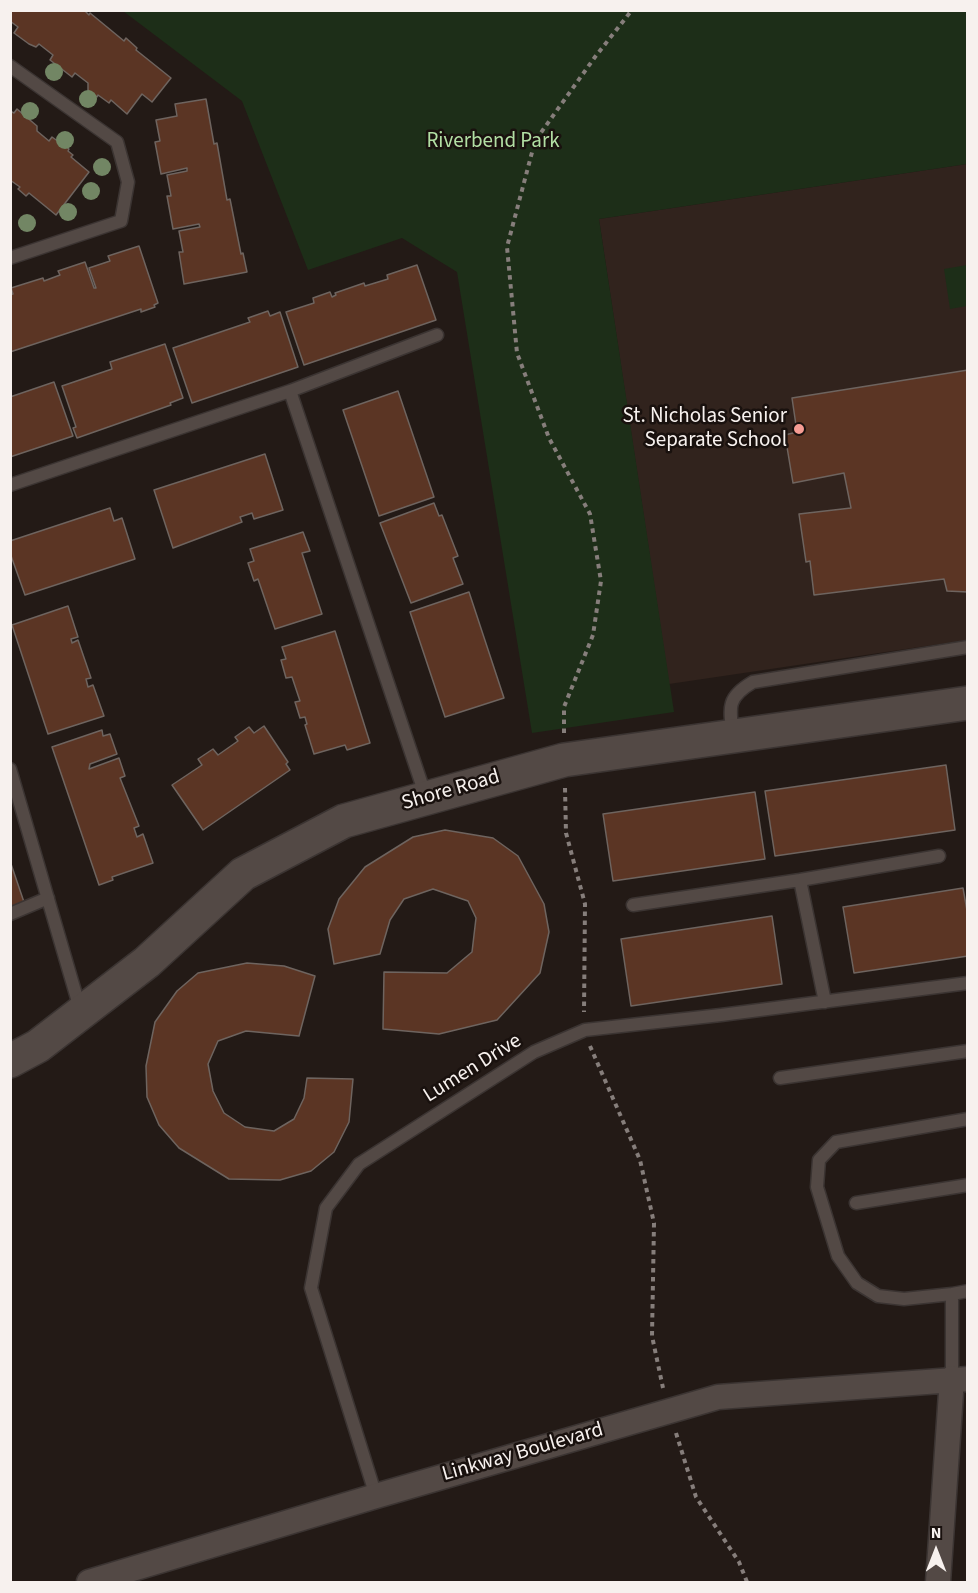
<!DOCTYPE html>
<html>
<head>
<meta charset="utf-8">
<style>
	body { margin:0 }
	#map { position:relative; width:978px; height:1593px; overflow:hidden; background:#231a16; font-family:"Source Sans 3",sans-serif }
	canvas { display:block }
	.frame { position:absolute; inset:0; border:12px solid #f7f1ee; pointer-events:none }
	.north { position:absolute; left:906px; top:1521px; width:60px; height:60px; -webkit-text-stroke:4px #19110e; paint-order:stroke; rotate:0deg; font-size:16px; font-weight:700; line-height:24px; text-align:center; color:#f7f1ee }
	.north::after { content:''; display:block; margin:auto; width:21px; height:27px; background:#f7f1ee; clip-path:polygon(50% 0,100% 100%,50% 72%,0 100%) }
</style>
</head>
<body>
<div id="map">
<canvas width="978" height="1593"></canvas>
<div class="frame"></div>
<div class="north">N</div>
</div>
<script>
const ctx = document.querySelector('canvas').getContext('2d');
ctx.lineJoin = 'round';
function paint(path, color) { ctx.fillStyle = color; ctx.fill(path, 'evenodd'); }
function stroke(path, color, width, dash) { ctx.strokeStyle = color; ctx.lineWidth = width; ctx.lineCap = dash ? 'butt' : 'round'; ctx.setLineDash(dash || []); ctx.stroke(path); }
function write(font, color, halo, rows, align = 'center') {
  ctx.font = font + ' "Source Sans 3",sans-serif'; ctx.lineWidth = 5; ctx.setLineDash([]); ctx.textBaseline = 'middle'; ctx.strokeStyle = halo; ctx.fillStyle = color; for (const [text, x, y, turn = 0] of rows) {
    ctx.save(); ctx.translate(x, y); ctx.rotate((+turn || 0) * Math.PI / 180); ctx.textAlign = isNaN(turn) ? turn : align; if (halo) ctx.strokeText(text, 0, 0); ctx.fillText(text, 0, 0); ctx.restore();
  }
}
paint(new Path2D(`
	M967 164V640L669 684 599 219Z`), '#31231d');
paint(new Path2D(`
	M123 11H967V164L599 219 674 712 532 733 457 272 402 238 308 270 242 101Z
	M967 265V306L950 309 944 269Z`), '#1d2e18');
const building = new Path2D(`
	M10 10H84L89 15 90 13 124 41 126 38 137 48 136 50 171 78 152 102 142 94 127 114 111 100 109 103 98 95 97 97 88 90V83L75 73 72 77 50 60 53 55 39 44 36 47 29 44 14 33 18 27 10 21Z
	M206 99 214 144 217 143 227 200 230 199 241 254 243 253 247 272 184 284 179 252H183L179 231 200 227 199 224 173 229 167 196H171L167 175 187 171V168L161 174 155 142 160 141 156 120 177 116 175 104Z
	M17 109 37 126V131L49 141 52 137 69 149 68 151 73 155 71 157 89 172 56 215 29 193 26 196 18 189 20 187 10 180V111L14 113Z
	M139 246 158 303 154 305 155 307 141 312V309L10 352V295L13 294 11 288 43 278 44 281 60 275 58 271 85 262 94 288H96L89 268 110 261 108 256Z
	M417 265 436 320 304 365 286 312 314 303 313 298 330 292 332 297 336 295 335 293 364 283 365 286 388 279 387 275Z
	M268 311 270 316 280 312 298 367 192 403 173 348 250 322 248 318Z
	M165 344 183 398 170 403 171 405 77 438 73 428 76 427 62 386 112 369 110 362Z
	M968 370V592L947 591 944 579 814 595 810 561 806 562 799 514 851 508 844 473 793 483 785 435 797 432 792 398Z
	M54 382 73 436 10 457V397Z
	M398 391 434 497 379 516 343 410Z
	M265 454 283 510 254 519 252 513 240 517 242 522 173 548 154 490Z
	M434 503 439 516 442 515 458 556 453 558 463 584 411 603 380 523Z
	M110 508 114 521 122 518 135 559 25 595 10 553V541Z
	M303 532 310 551 302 553 322 614 275 629 258 579 254 581 248 563 254 561 250 549Z
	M469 592 504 698 445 717 410 612Z
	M68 606 78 637 71 639 72 643 78 640 91 678 86 679 88 687 93 685 104 716 48 734 12 625Z
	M335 631 370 743 347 750 345 745 314 754 305 725 307 724 305 717 300 718 295 702 300 701 292 677 286 678 281 660 286 659 282 647Z
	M264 726 288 762 286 764 290 770 203 830 172 785 202 765 198 759 213 749 218 755 238 741 235 737 249 727 254 733Z
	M102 730 103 736 110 734 117 754 90 764 89 769 119 758 125 776 120 778 139 826 134 828 137 837 143 834 153 863 112 877 113 880 99 885 52 747Z
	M946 765 955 830 775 856 765 791Z
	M755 792 765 859 613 881 603 814Z
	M445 830 493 838 518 856 544 904 549 932 540 973 497 1020 439 1034 383 1029 384 972 447 973 472 952 476 918 468 901 433 889 404 899 390 920 380 954 334 964 328 929 339 899 365 867 413 837Z
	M10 861 25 905 10 910Z
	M963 888 968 916V956L854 973 843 907Z
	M772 916 782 984 631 1006 621 939Z
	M247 963 284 966 315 976 299 1036 246 1031 218 1041 208 1064 213 1091 224 1113 245 1127 274 1131 294 1119 304 1098 307 1078 353 1079 349 1122 334 1152 311 1171 280 1180 229 1179 179 1148 159 1125 147 1097 146 1066 155 1022 177 991 198 973Z`);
paint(building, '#5b3524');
stroke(building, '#6e645f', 1.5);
const lane = new Path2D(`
	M10 66 117 142 128 182 121 221 10 258
	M290 391 426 797
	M10 485 290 391 437 335
	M733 735C729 707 727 697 753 682L968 647
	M10 769 81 1012
	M800 880 939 856
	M633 905 800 880 825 1002
	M10 914 48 898
	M780 1078 968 1051
	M968 1119 836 1142 819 1160 817 1187 838 1256 857 1283 878 1296 904 1299 952 1294 968 1291
	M856 1203 968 1185
	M952 1378V1294
	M376 1496 311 1288 326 1208 359 1164 534 1052 585 1030 721 1015 968 983`);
const street = new Path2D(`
	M89 1582 376 1496 718 1397 968 1379
	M938 1582 952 1378`);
const secondary = new Path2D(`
	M10 1061 38 1046 147 962 243 874 344 821 564 760 968 703`);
stroke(lane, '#3b3432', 15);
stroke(street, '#3b3432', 27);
stroke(secondary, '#3b3432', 36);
stroke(new Path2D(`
	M564 733V707L593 635 601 581 590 514 549 438 517 353 507 247 535 141 595 57 632 10
	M565 788 566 833 585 904 584 1012
	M590 1046 640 1160 654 1223 652 1336 663 1388
	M676 1433 696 1497 739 1562 747 1582`), '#867e7b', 4, [4.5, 4.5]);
stroke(lane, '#534945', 12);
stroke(street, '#534945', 24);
stroke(secondary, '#534945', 33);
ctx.fillStyle = '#728664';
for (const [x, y] of [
	[54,72],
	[88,99],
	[30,111],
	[65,140],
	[102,167],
	[91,191],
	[68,212],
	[27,223]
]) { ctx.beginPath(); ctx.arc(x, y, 9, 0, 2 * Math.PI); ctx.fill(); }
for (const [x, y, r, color] of [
	[799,429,6,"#f59c93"]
]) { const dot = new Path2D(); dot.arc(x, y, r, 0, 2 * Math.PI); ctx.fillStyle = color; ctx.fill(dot); stroke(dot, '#19110e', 2); }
write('21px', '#b2dfa4', '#19110e', [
	["Riverbend Park",493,142]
]);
write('21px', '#f7f1ee', '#19110e', [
	["St. Nicholas Senior",787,417],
	["Separate School",787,441]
], 'right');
write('21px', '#f7f1ee', '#19110e', [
	["Shore Road",451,791,-16],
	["Lumen Drive",473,1069,-32],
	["Linkway Boulevard",523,1453,-16]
]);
</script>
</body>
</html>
